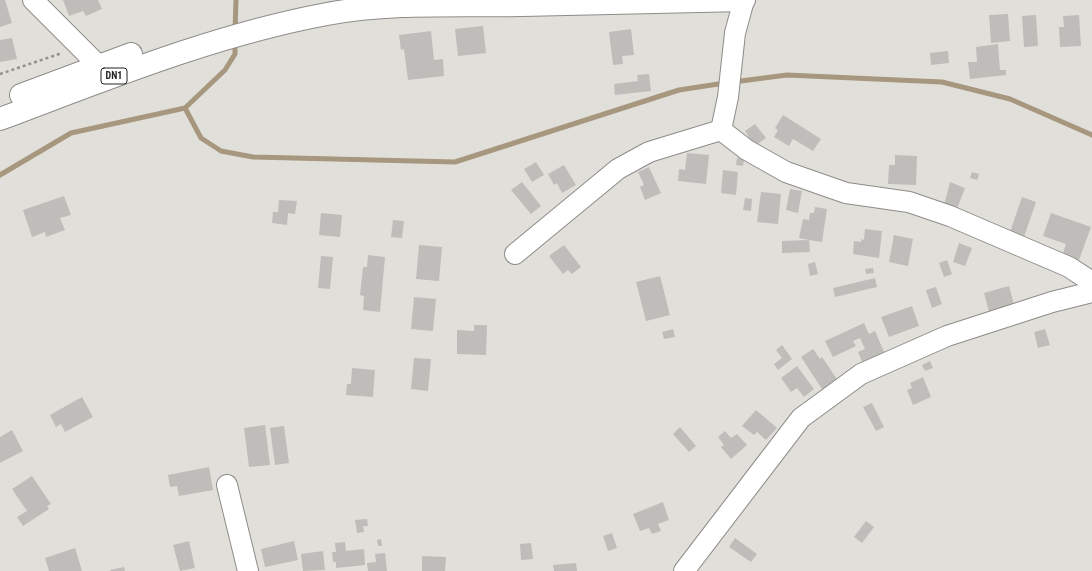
<!DOCTYPE html>
<html>
<head>
<meta charset="utf-8">
<style>
	body { margin:0 }
	canvas { display:block; background:#e1dfda }
</style>
</head>
<body>
<canvas width="1092" height="571"></canvas>
<script>
const ctx = document.querySelector('canvas').getContext('2d');
ctx.lineJoin = 'round';
function stroke(path, color, width, dash) { ctx.strokeStyle = color; ctx.lineWidth = width; ctx.lineCap = dash ? 'butt' : 'round'; ctx.setLineDash(dash || []); ctx.stroke(path); }
function paint(path, color) { ctx.fillStyle = color; ctx.fill(path, 'evenodd'); }
function write(font, color, halo, rows, align = 'center') {
  ctx.font = font + ' "Roboto Condensed",sans-serif'; ctx.lineWidth = 3; ctx.setLineDash([]); ctx.textBaseline = 'middle'; ctx.strokeStyle = halo; ctx.fillStyle = color; for (const [text, x, y, turn = 0] of rows) {
    ctx.save(); ctx.translate(x, y); ctx.rotate((+turn || 0) * Math.PI / 180); ctx.textAlign = isNaN(turn) ? turn : align; if (halo) ctx.strokeText(text, 0, 0); ctx.fillText(text, 0, 0); ctx.restore();
  }
}
stroke(new Path2D(`
	M235 31 236 0
	M733 82 787 75 942 82 1010 99 1092 135
	M185 108 201 138 221 151 253 157 455 162 679 90 725 83
	M0 175 71 133 185 108 225 70 235 54V41`), '#a7977e', 5);
paint(new Path2D(`
	M0 0H5L12 23 0 27Z
	M63 0H98L102 9 86 16 83 11 69 16Z
	M1008 14 1010 41 991 43 989 15Z
	M1036 15 1038 46 1024 47 1022 16Z
	M1079 15 1081 46 1060 47 1059 27H1064L1063 16Z
	M483 26 486 53 458 56 455 29Z
	M631 29 634 55 622 56 623 64 613 65 609 32Z
	M431 31 434 60 443 59 444 76 408 80 404 49 401 50 399 35Z
	M12 38 17 59 0 62V40Z
	M998 44 1000 70H1006V75L970 79 968 62H977L976 47Z
	M948 51 949 63 931 65 930 53Z
	M649 74 651 91 615 95 614 84 638 81 637 75Z
	M783 115 821 139 813 151 793 139 789 146 774 137 778 130 775 128Z
	M755 124 766 138 755 146 745 131Z
	M687 153 709 155 706 184 678 181 679 169 685 170Z
	M895 155 917 156 916 185 888 184 889 165H895Z
	M737 158 744 159 743 166 736 165Z
	M536 162 544 175 532 182 524 169Z
	M564 165 576 185 562 193 557 183 554 185 548 174Z
	M649 167 661 193 645 200 640 187 644 185 638 172Z
	M723 170 738 172 736 195 721 193Z
	M972 172 979 174 977 180 970 178Z
	M522 182 541 206 531 214 511 190Z
	M950 182 965 188 957 209 944 205Z
	M790 189 802 191 798 213 786 210Z
	M761 192 781 194 778 224 757 222Z
	M64 196 71 215 60 218 65 230 46 237 45 232 32 237 23 210Z
	M1022 197 1036 202 1024 237 1010 232Z
	M745 198 752 199 751 211 743 210Z
	M279 200 297 201 295 214 288 213 287 225 272 223 273 212H278Z
	M815 207 827 209 822 242 809 240 810 252 782 253V241L809 240 799 238 803 219 809 220 810 213H814Z
	M321 213 342 215 340 237 319 235Z
	M1051 213 1091 227 1079 260 1063 253 1066 244 1043 236Z
	M393 220 404 221 402 238 391 237Z
	M865 229 882 231 879 258 853 254 854 241 861 242V239L864 240Z
	M894 235 913 239 908 266 889 262Z
	M959 243 972 248 965 266 953 262Z
	M419 245 442 247 439 281 416 279Z
	M564 245 581 267 572 274 568 270 563 274 549 256Z
	M368 255 385 257 380 312 363 310 364 296 360 295 363 267H367Z
	M321 256 333 257 330 289 318 288Z
	M947 260 952 274 944 277 939 263Z
	M815 262 818 274 810 276 808 264Z
	M873 268 874 273 866 274 865 269Z
	M660 276 670 315 646 321 636 282Z
	M875 278 877 287 835 297 833 288Z
	M1009 286 1014 305 989 312 984 293Z
	M936 287 942 304 932 308 926 290Z
	M414 297 436 299 433 331 411 329Z
	M912 306 919 326 889 337 881 317Z
	M864 323 869 334 875 331 885 354 863 364 858 352 865 349 860 338 853 341 856 346 833 357 825 341Z
	M474 325H487L486 355 457 354V330L474 331Z
	M673 329 675 337 664 339 662 332Z
	M1045 329 1050 345 1038 348 1034 332Z
	M782 345 792 359 778 370 774 364 782 358 776 350Z
	M813 349 820 359 822 357 839 382 824 392 801 357Z
	M414 358 431 359 428 391 411 389Z
	M930 361 933 368 925 371 922 365Z
	M797 366 814 389 804 397 797 388 791 392 781 378Z
	M352 368 375 370 373 397 346 395 347 384H351Z
	M923 377 931 397 913 405 907 390 912 388 910 383Z
	M82 397 93 417 65 432 61 424 56 427 50 415Z
	M872 403 884 427 876 431 863 407Z
	M756 410 777 428 766 440 757 432 754 435 742 426Z
	M265 425 270 465 249 467 244 428Z
	M284 426 289 463 275 465 270 428Z
	M680 427 696 446 689 452 673 434Z
	M12 430 23 451 0 463V437Z
	M725 431 731 438 737 434 747 445 731 459 721 447 724 445 718 437Z
	M209 467 213 490 179 496 177 486 170 487 168 475Z
	M32 476 51 504 47 506 49 509 23 526 17 517 27 511 12 489Z
	M663 502 669 520 658 524 661 531 652 534 649 528 640 531 633 514Z
	M367 519 368 526H363L364 532 357 533 355 520Z
	M866 521 874 527 862 543 854 537Z
	M612 533 617 548 608 551 603 536Z
	M735 538 757 554 751 562 729 547Z
	M381 539 382 546H378L377 540Z
	M189 541 195 568 180 571 173 545Z
	M294 541 298 560 265 567 261 549Z
	M345 542 346 551 364 549 365 565 336 568V562H333L332 552H336L335 543Z
	M531 543 533 559 521 560 520 544Z
	M75 548 82 571H49L45 558Z
	M323 551 325 570 303 571 301 554Z
	M385 553 387 571H368L367 563 376 562 375 554Z
	M422 556 446 557 445 571H422Z
	M576 563 577 571H554L553 565Z
	M124 567 125 571H111L110 570Z`), '#bfbdb9');
const minor = new Path2D(`
	M33 0 99 66
	M721 130 747 150 786 172 846 193 909 202 950 216 1069 267 1092 282
	M721 130 728 97 735 33 744 0
	M515 254 618 169 649 152 721 130
	M227 485 248 571
	M684 571 801 418 861 374 947 336 1052 302 1088 293 1092 288`);
const primary = new Path2D(`
	M21 95 131 54
	M0 119C107 79 214 35 327 14 391 2 458 6 522 5 596 4 670 1 744 0`);
stroke(minor, '#8e8c88', 22);
stroke(primary, '#8e8c88', 24);
stroke(new Path2D(`
	M0 74 62 53`), '#92908c', 2.5, [3, 3]);
stroke(minor, '#fff', 20);
stroke(primary, '#fff', 22);
for (const [x, y, w] of [
	[114,76,26]
]) { const box = new Path2D(); box.roundRect(x - w / 2, y - 8, w, 16, 3); ctx.fillStyle = '#fff'; ctx.fill(box); stroke(box, '#252422', 1); }
write('bold 10px', '#252422', null, [
	["DN1",114,76]
]);
</script>
</body>
</html>
